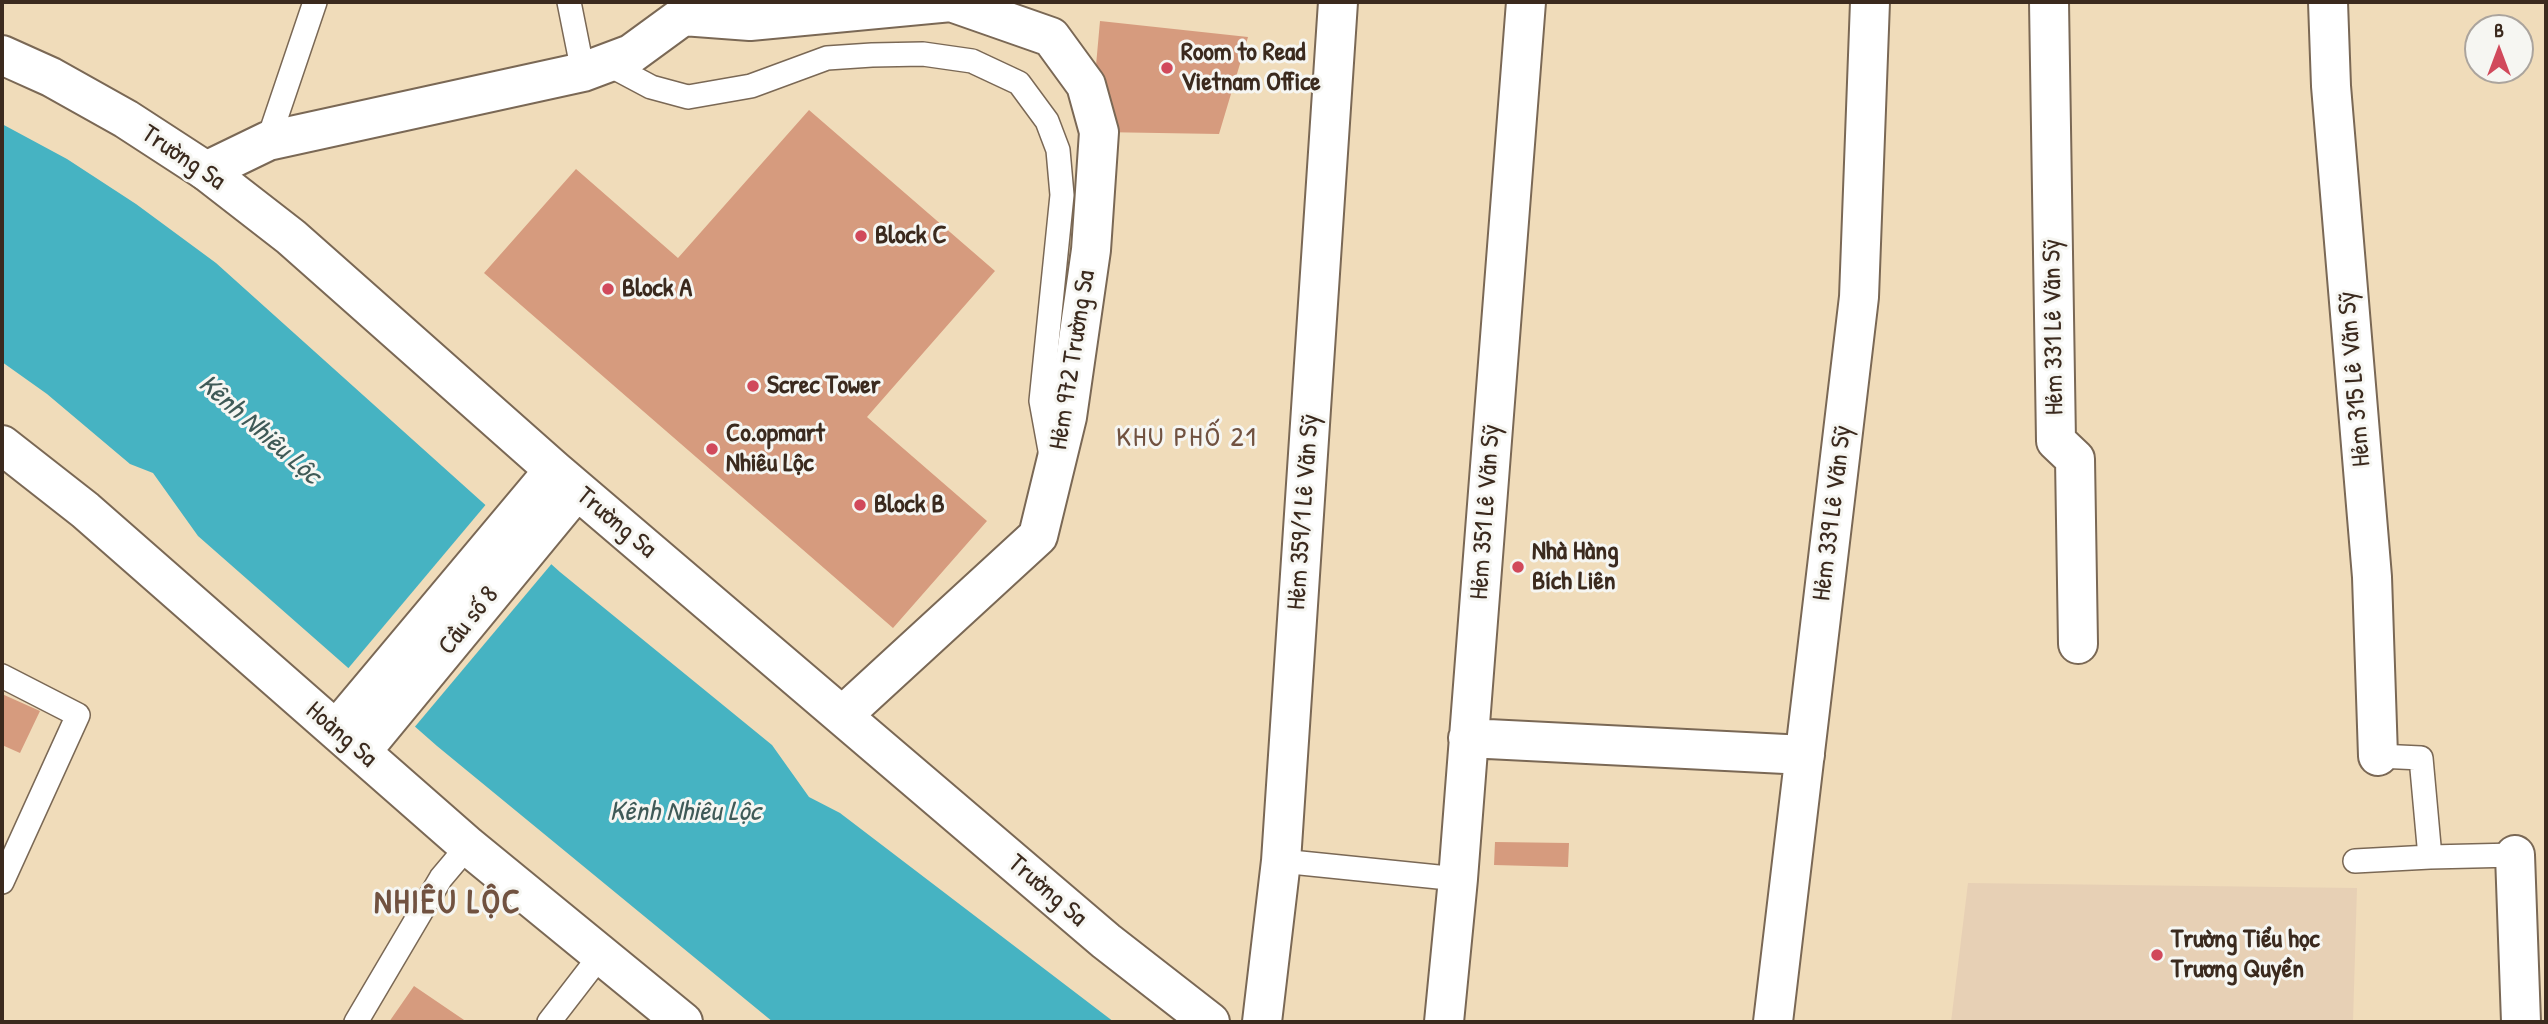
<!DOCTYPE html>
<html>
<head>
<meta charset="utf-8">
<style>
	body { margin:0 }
	#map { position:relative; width:2548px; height:1024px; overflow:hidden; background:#f0dcba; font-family:"Patrick Hand",sans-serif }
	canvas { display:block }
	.frame { position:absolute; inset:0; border:4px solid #3b2a1e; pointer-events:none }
	.north { position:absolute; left:2464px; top:14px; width:70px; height:70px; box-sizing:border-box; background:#f6f6f2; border:2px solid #aba49d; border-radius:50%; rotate:0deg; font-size:19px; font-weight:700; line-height:28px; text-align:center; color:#3b2a1e }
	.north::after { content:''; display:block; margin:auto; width:24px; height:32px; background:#d1495b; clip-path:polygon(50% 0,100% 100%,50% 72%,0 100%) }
</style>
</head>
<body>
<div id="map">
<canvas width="2548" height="1024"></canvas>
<div class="frame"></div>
<div class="north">B</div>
</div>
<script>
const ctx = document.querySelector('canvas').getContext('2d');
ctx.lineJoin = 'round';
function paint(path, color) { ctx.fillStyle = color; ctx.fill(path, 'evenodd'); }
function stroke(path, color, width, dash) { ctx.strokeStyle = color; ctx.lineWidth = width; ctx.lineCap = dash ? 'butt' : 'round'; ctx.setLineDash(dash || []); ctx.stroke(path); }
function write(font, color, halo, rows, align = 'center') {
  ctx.font = font + ' "Patrick Hand",sans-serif'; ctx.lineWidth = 6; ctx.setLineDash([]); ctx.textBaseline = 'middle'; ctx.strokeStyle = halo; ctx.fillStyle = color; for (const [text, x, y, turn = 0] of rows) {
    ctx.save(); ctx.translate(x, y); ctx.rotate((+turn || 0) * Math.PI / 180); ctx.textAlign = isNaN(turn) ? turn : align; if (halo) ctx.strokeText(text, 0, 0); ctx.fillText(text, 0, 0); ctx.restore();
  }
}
paint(new Path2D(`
	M1968 883 2357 888 2353 1022H1951Z`), '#e7d0b5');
paint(new Path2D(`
	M2 124 67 159 136 204 216 263 560 572 772 745 809 797 840 813 1114 1022H773L437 746 198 536 153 473 130 464 47 394 2 362Z`), '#46b3c2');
paint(new Path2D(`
	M488 502 554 561 413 729 346 671Z`), '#f0dcba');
paint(new Path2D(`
	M1100 21 1248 37 1219 134 1099 132 1093 99Z
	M809 110 995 271 867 417 987 521 893 628 484 273 576 169 678 258Z
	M2 694 40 711 20 753 2 745Z
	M1495 842 1569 843 1568 867 1494 865Z
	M414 986 467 1022H389Z`), '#d69b7e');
const lane = new Path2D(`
	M569 2 583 72
	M604 62 651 87 688 97 751 86 827 58 872 55 923 54 972 61 1019 83 1047 121 1058 150 1062 195 1041 401 1051 456
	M268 141 315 2
	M2 676 78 715 2 882
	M2378 756 2421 758 2430 857 2515 855
	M1281 861 1458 879
	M2355 861 2430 857
	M356 1022 441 878 468 846
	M549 1022 600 956`);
const street = new Path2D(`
	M2049 2 2056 441 2075 459 2078 644
	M2328 2 2331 86 2372 577 2378 756
	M206 171 268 141 583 72 631 54 683 16 750 21 951 2 1051 37 1086 85 1099 132 1091 250 1067 417 1038 536 843 715
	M1468 738 1805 755
	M2515 855 2521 1022
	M1262 1022 1281 861 1338 2
	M1444 1022 1458 879 1526 2
	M1773 1022 1859 297 1870 2`);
const secondary = new Path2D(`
	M2 55 51 77 126 119 206 171 291 237 554 470 1106 941 1210 1022
	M2 445 85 510 468 846 683 1022
	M336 730 554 470
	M361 752 577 490`);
stroke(lane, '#7a6855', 26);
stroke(street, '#7a6855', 42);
stroke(secondary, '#7a6855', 42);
stroke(lane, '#fff', 23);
stroke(street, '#fff', 38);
stroke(secondary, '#fff', 38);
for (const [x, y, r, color] of [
	[1167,68,7,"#d1495b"],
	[861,236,7,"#d1495b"],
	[608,289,7,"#d1495b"],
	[753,386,7,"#d1495b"],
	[712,449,7,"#d1495b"],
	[860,505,7,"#d1495b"],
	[1518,567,7,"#d1495b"],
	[2157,955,7,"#d1495b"]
]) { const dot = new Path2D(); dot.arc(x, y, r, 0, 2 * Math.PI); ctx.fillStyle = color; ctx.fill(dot); stroke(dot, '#f6f6f2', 2.5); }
write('bold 26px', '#3b2a1e', '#f6f6f2', [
	["Room to Read",1181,53],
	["Vietnam Office",1181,83],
	["Block C",875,236],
	["Block A",622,289],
	["Screc Tower",767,386],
	["Co.opmart",726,434],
	["Nhiêu Lộc",726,464],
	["Block B",874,505],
	["Nhà Hàng",1532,552],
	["Bích Liên",1532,582],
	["Trường Tiểu học",2171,940],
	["Trương Quyền",2171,970]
], 'left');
write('26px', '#3b2a1e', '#f6f6f2', [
	["Trường Sa",183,158,34],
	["Hẻm 331 Lê Văn Sỹ",2054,327,-91],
	["Hẻm 972 Trường Sa",1073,360,-81],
	["Hẻm 315 Lê Văn Sỹ",2355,379,-95],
	["Hẻm 359/1 Lê Văn Sỹ",1304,512,-86],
	["Hẻm 351 Lê Văn Sỹ",1486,512,-86],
	["Hẻm 339 Lê Văn Sỹ",1833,513,-83],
	["Trường Sa",616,523,40],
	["Cầu số 8",469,621,-51],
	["Hoàng Sa",341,735,41],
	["Trường Sa",1047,891,41]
]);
write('italic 28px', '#3f5a57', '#f6f6f2', [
	["Kênh Nhiêu Lộc",259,430,41],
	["Kênh Nhiêu Lộc",685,813]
]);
ctx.letterSpacing = '2px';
write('28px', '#715240', '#f6f6f2', [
	["KHU PHỐ 21",1187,439]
]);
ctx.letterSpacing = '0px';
ctx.letterSpacing = '2px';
write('bold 33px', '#715240', '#f6f6f2', [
	["NHIÊU LỘC",448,904]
]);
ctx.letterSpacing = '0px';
</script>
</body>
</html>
